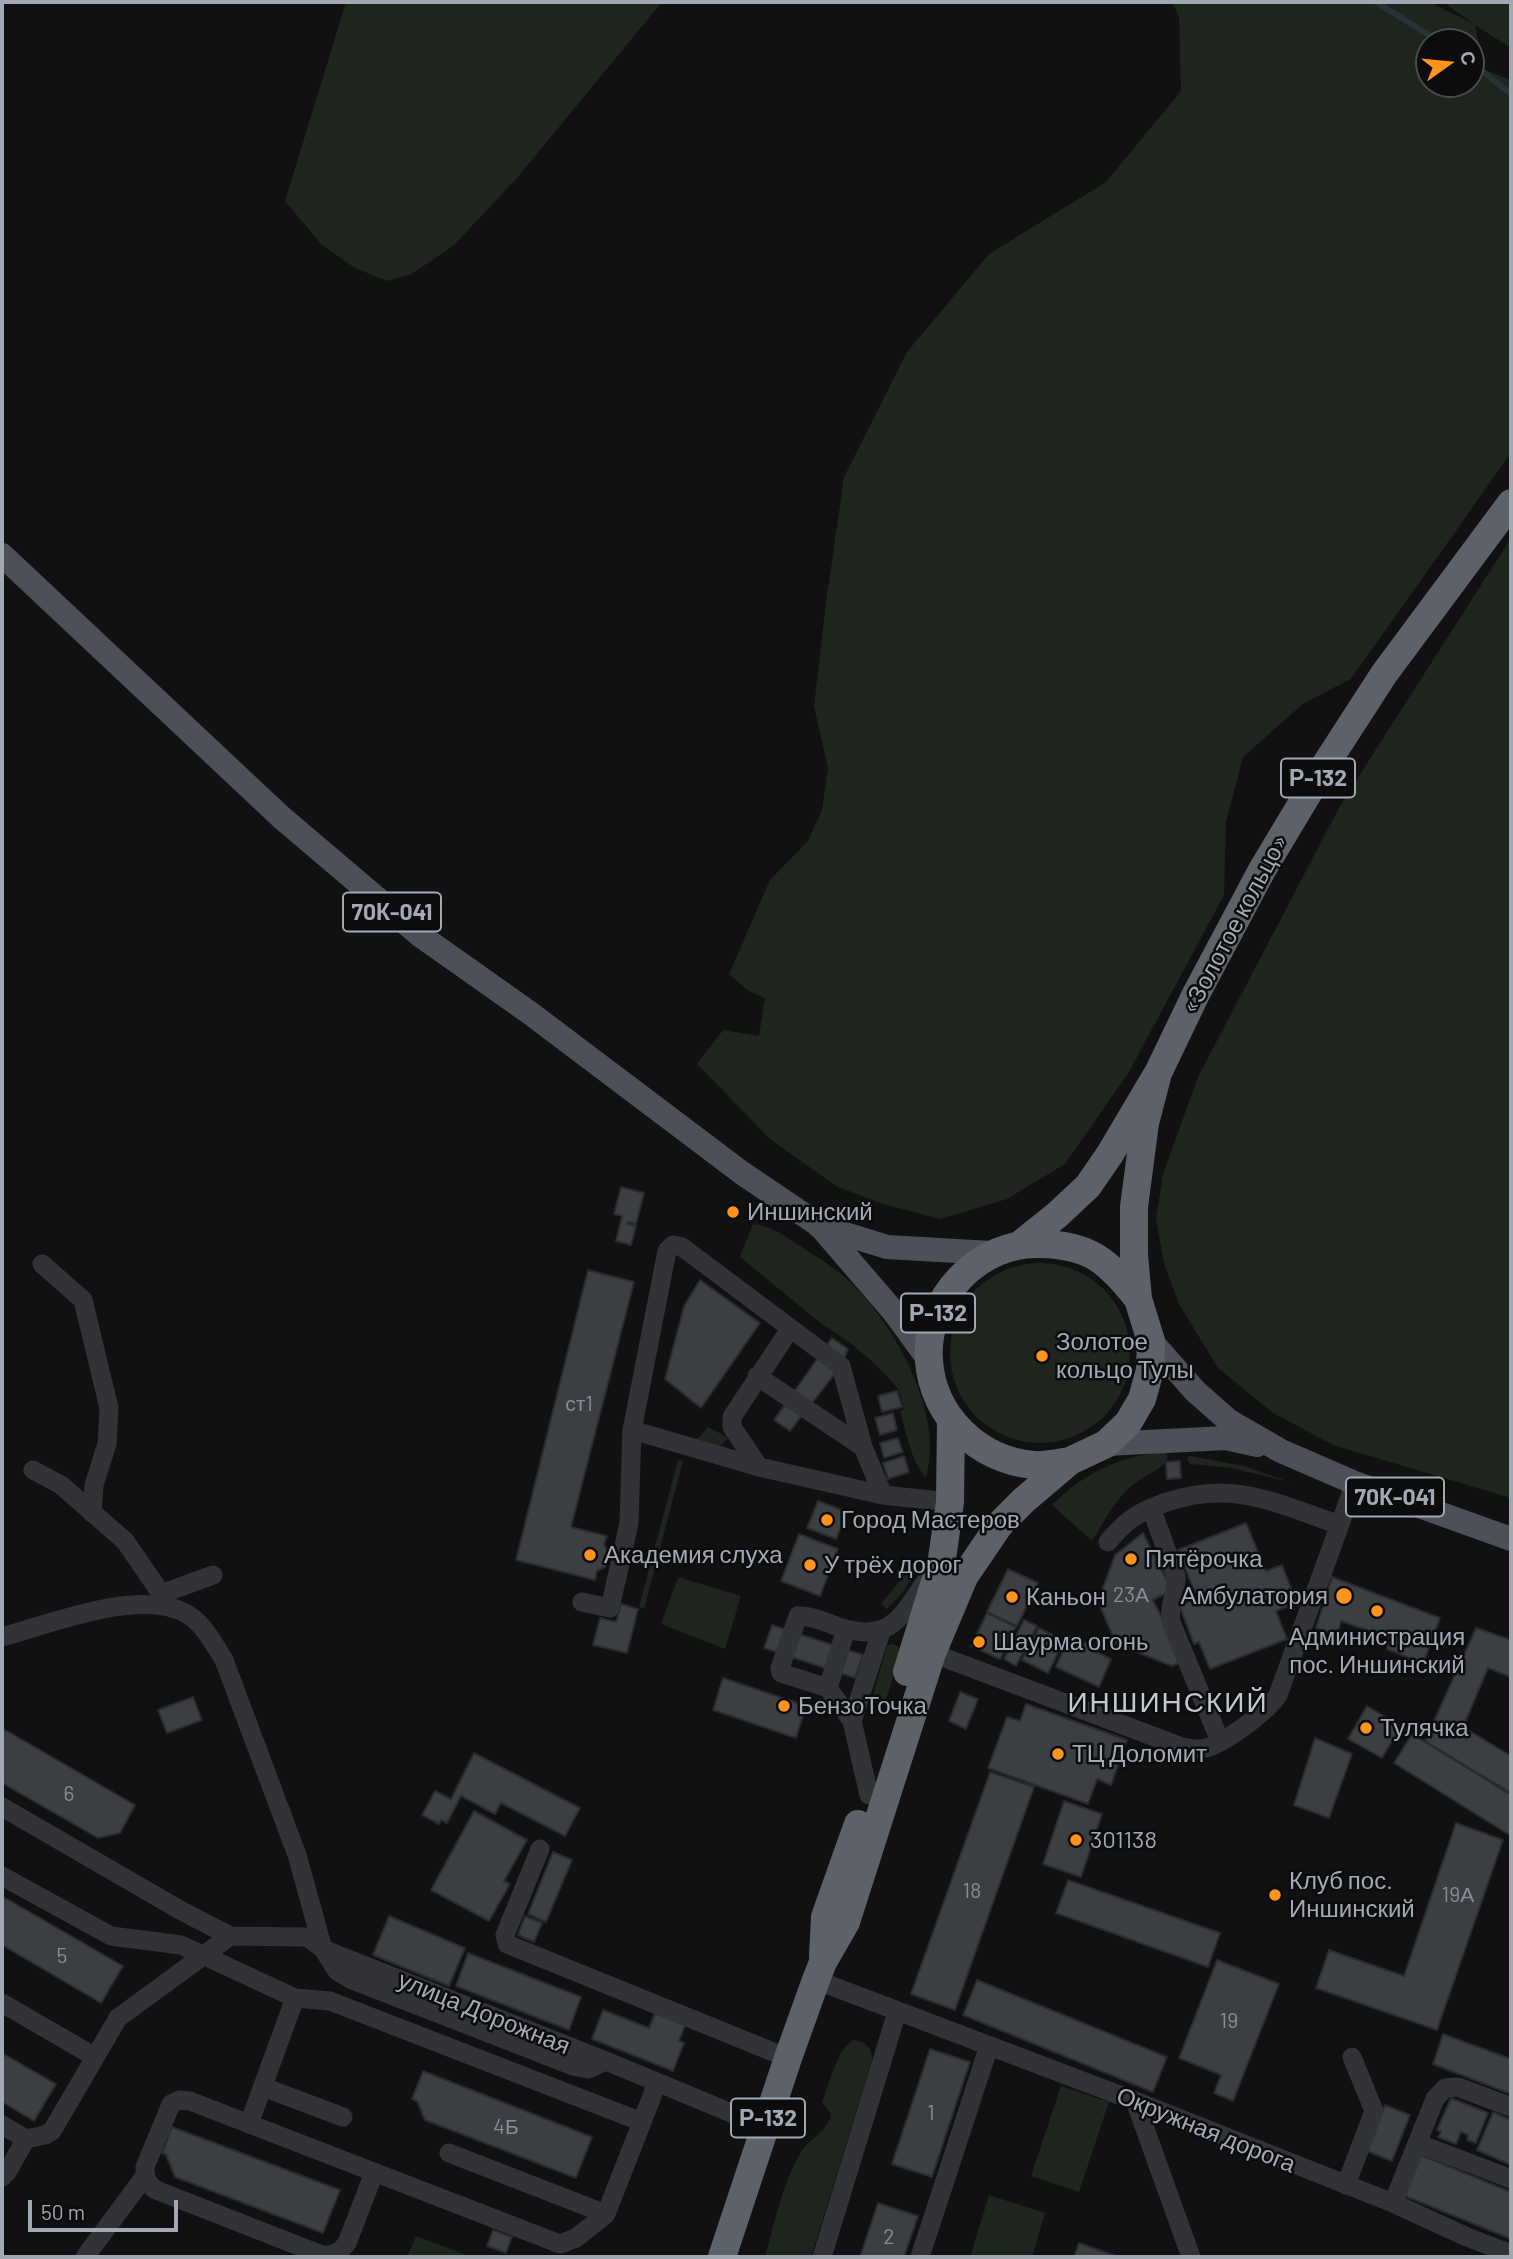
<!DOCTYPE html>
<html>
<head>
<meta charset="utf-8">
<style>
	body { margin:0 }
	#map { position:relative; width:1513px; height:2259px; overflow:hidden; background:#111112; font-family:Barlow,sans-serif }
	canvas { display:block }
	.frame { position:absolute; inset:0; border:4px solid #a1a9b4; pointer-events:none }
	.north { position:absolute; left:1415px; top:28px; width:70px; height:70px; box-sizing:border-box; background:#0c0c0d; border:2px solid #484b50; border-radius:50%; rotate:75deg; font-size:19px; font-weight:700; line-height:28px; text-align:center; color:#a1a9b4 }
	.north::after { content:''; display:block; margin:auto; width:24px; height:32px; background:#fe941d; clip-path:polygon(50% 0,100% 100%,50% 72%,0 100%) }
	.scale { position:absolute; left:28px; top:2200px; width:150px; height:32px; box-sizing:border-box; border:4px solid #a1a9b4; border-top:0; padding-left:9px; font-size:21px; line-height:24px; white-space:nowrap; color:#a1a9b4; -webkit-text-stroke:5px #0c0c0d; paint-order:stroke }
</style>
</head>
<body>
<div id="map">
<canvas width="1513" height="2259"></canvas>
<div class="frame"></div>
<div class="north">С</div>
<div class="scale">50 m</div>
</div>
<script>
const ctx = document.querySelector('canvas').getContext('2d');
ctx.lineJoin = 'round';
function paint(path, color) { ctx.fillStyle = color; ctx.fill(path, 'evenodd'); }
function stroke(path, color, width, dash) { ctx.strokeStyle = color; ctx.lineWidth = width; ctx.lineCap = dash ? 'butt' : 'round'; ctx.setLineDash(dash || []); ctx.stroke(path); }
function write(font, color, halo, rows, align = 'center') {
  ctx.font = font + ' Barlow,sans-serif'; ctx.lineWidth = 5; ctx.setLineDash([]); ctx.textBaseline = 'middle'; ctx.strokeStyle = halo; ctx.fillStyle = color; for (const [text, x, y, turn = 0] of rows) {
    ctx.save(); ctx.translate(x, y); ctx.rotate((+turn || 0) * Math.PI / 180); ctx.textAlign = isNaN(turn) ? turn : align; if (halo) ctx.strokeText(text, 0, 0); ctx.fillText(text, 0, 0); ctx.restore();
  }
}
paint(new Path2D(`
	M346 2H662L517 178 454 245 412 274 387 281 355 268 321 244 285 201Z
	M1172 2H1429L1474 24 1443 2H1511V48L1475 25 1483 69 1511 80V453L1351 679 1304 703 1243 757 1226 822 1224 895 1129 1072 1065 1164 1007 1199 940 1219 880 1203 836 1186 771 1140 697 1064 723 1030 759 1036 765 998 747 990 729 974 770 880 808 841 822 810 828 768 814 706 826 603 844 477 907 352 989 254 1106 182 1181 91 1179 17ZM1429 42H1471V84H1429Z
	M1511 538V1498L1333 1445 1273 1413 1218 1368 1179 1304 1164 1264 1156 1219 1163 1174 1198 1077 1341 804Z
	M753 1224C773 1226 789 1239 805 1249 825 1262 845 1275 860 1292 900 1336 944 1418 926 1478 910 1459 907 1434 900 1411L904 1409C902 1403 901 1393 897 1388 884 1369 843 1335 823 1325L740 1257Z
	M950 1353a90 90 0 1 1 180 0a90 90 0 1 1-180 0Z
	M708 1427 729 1438 719 1446 694 1443Z
	M1166 1452 1168 1458C1160 1472 1140 1477 1128 1489 1113 1504 1103 1523 1092 1541L1052 1505C1085 1472 1120 1456 1166 1452Z
	M1190 1456 1244 1466 1290 1482 1231 1468 1190 1464 1187 1458Z
	M678 1460 683 1461 644 1609 639 1607Z
	M908 1570 914 1574 903 1592 887 1609 881 1604Z
	M678 1577 741 1596 725 1649 661 1624Z
	M892 1644 898 1646 901 1651 885 1703 881 1705 874 1701 873 1695 887 1646Z
	M854 2040C866 2041 873 2049 872 2061L811 2257H765C775 2222 782 2184 801 2152 810 2138 830 2129 831 2114L822 2102C829 2086 837 2047 854 2040Z
	M1061 2086 1109 2102 1079 2192 1031 2176Z
	M989 2195 1045 2213 1032 2257H970Z
	M416 2236 464 2254 463 2257H407Z`), '#1d251d');
stroke(new Path2D(`
	M1376 2 1440 42
	M1471 62 1511 94`), '#283338', 6);
const building = new Path2D(`
	M621 1187 644 1193 636 1224 628 1222 627 1224 636 1226 631 1245 616 1241 622 1216 614 1214Z
	M588 1270 634 1282 571 1527 607 1536 604 1544 608 1551V1560L605 1567 597 1571 595 1580 516 1560Z
	M700 1280 760 1323 701 1408 665 1379 684 1306Z
	M832 1338 848 1349 841 1366 790 1431 774 1420Z
	M897 1391 902 1407 882 1412 878 1396Z
	M893 1413 897 1430 880 1435 875 1418Z
	M898 1438 903 1452 884 1458 880 1443Z
	M904 1456 909 1472 888 1479 883 1463Z
	M1180 1461 1181 1478 1167 1479 1166 1462Z
	M818 1501 847 1512 836 1539 807 1528Z
	M1246 1523 1266 1571 1282 1565 1297 1603 1276 1611 1287 1639 1210 1669 1199 1642 1194 1644 1179 1605 1197 1598 1178 1550Z
	M1143 1533 1172 1590 1153 1600 1177 1648 1179 1663 1172 1666 1116 1644 1098 1601 1115 1555Z
	M799 1534 838 1549 820 1596 781 1581Z
	M1008 1569 1038 1583 1017 1626 987 1612Z
	M1332 1577 1440 1618 1423 1664 1387 1649 1389 1638 1341 1621 1337 1635 1316 1628Z
	M621 1604 638 1609 627 1653 593 1645 600 1618 616 1622Z
	M987 1613 1016 1627 1000 1659 971 1646Z
	M1024 1620 1037 1626 1016 1666 1004 1659Z
	M772 1625 863 1655 855 1678 764 1648Z
	M1039 1628 1064 1641 1048 1673 1022 1660Z
	M1476 1628 1511 1640V1677L1488 1668 1463 1727 1511 1756V1793L1425 1741Z
	M1069 1636 1098 1648 1096 1652 1111 1659 1099 1687 1056 1667Z
	M723 1678 806 1706 796 1738 713 1710Z
	M960 1692 978 1699 966 1729 949 1721Z
	M193 1697 202 1720 167 1733 158 1710Z
	M1026 1704 1127 1740 1111 1785 1097 1779 1088 1804 988 1768 1007 1717 1020 1721Z
	M1367 1706 1401 1726 1382 1758 1348 1739Z
	M2 1728 135 1805 120 1833 98 1838 2 1783Z
	M1412 1734 1511 1795V1836L1394 1763Z
	M1315 1738 1352 1754 1329 1818 1294 1805Z
	M474 1753 580 1808 565 1836 501 1803 495 1814 461 1796 447 1823 441 1820 439 1824 422 1815 435 1791 451 1799Z
	M990 1772 1034 1787 955 2010 911 1994Z
	M1064 1801 1102 1814 1081 1877 1043 1864Z
	M474 1811 527 1840 504 1881 510 1884 489 1921 431 1890Z
	M1456 1823 1503 1840 1437 2030 1316 1988 1329 1950 1404 1976Z
	M553 1852 572 1860 546 1922 528 1914Z
	M1068 1880 1220 1933 1208 1967 1056 1913Z
	M2 1896 123 1966 101 2003 2 1945Z
	M389 1916 465 1948 449 1986 373 1955Z
	M525 1916 542 1923 534 1942 518 1935Z
	M468 1953 581 1997 569 2030 456 1986Z
	M1217 1960 1279 1984 1233 2101 1214 2093 1221 2075 1179 2058Z
	M977 1980 1167 2057 1153 2092 963 2015Z
	M603 2010 649 2028 656 2011 686 2023 679 2041 684 2043 673 2071 592 2039Z
	M1443 2034 1511 2059V2094L1433 2064Z
	M930 2049 970 2062 932 2177 892 2164Z
	M2 2053 56 2084 34 2121 2 2102Z
	M423 2071 592 2137 576 2178 425 2120 417 2101 412 2099Z
	M1451 2098 1488 2113 1476 2143 1467 2140 1468 2135 1461 2132 1456 2144 1438 2137 1441 2132 1437 2130Z
	M1385 2105 1410 2115 1392 2161 1367 2151Z
	M1493 2112 1511 2120V2165L1477 2150Z
	M172 2127 340 2190 323 2233 175 2177 166 2155 162 2153Z
	M1421 2155 1511 2192V2239L1405 2196Z
	M878 2203 918 2216 904 2257H860Z
	M493 2230 512 2237 506 2253 487 2246Z
	M1079 2243 1119 2257H1074Z`);
paint(building, '#3c3f42');
stroke(building, '#2a2b2e', 2);
stroke(new Path2D(`
	M42 1264 83 1300 109 1408 107 1444 94 1485 92 1513
	M757 1376 863 1447
	M632 1430 759 1467 883 1495 950 1502
	M759 1467 732 1427V1417L790 1329
	M33 1470 61 1485 125 1541 169 1605
	M1151 1508 1176 1576C1177 1592 1168 1606 1171 1622L1220 1741
	M1108 1542C1126 1520 1137 1513 1164 1503 1233 1479 1275 1503 1340 1525
	M161 1594 213 1575
	M582 1602 610 1608 629 1523 632 1430 667 1251 673 1245 682 1247 841 1366 863 1447 883 1495
	M2 1637C50 1624 141 1587 187 1614 203 1623 214 1644 224 1660L297 1855 323 1949 337 1971 352 1980 573 2066 588 2069 606 2061
	M932 1653 1179 1746C1188 1748 1197 1751 1206 1748 1225 1743 1268 1711 1278 1695L1355 1483
	M828 1688 846 1629
	M852 1721 881 1632
	M869 1795 852 1721 828 1688 781 1673 780 1668 798 1616C811 1615 827 1623 839 1627 894 1645 903 1612 931 1574
	M2 1807 180 1910 230 1936
	M540 1849 505 1935 507 1944 788 2058
	M2 1876 111 1936 181 1945 295 1998 330 2001 642 2122 657 2083
	M816 1980 1135 2101 1393 2203 1467 2237 1511 2254
	M2 2003 95 2057
	M263 2087 343 2117
	M1135 2101 1191 2257
	M249 2124 295 1998
	M2 2125 26 2139 45 2135 52 2131 118 2018 230 1936 307 1937 323 1949 606 2061 765 2127
	M1417 2143 1511 2179
	M449 2153 606 2214
	M374 2173 347 2243C340 2252 334 2256 322 2255L156 2190C147 2184 145 2178 145 2167L171 2104 180 2100 190 2101 560 2244 576 2238 606 2214 642 2122
	M2 2177 7 2172 26 2139
	M1346 2185 1374 2111 1352 2057
	M1393 2203 1435 2099 1445 2088 1458 2087 1511 2107
	M85 2257 145 2176
	M822 2257 897 2012
	M920 2257 989 2046`), '#313337', 19);
stroke(new Path2D(`
	M2 555 281 817 421 936 530 1013 742 1173 819 1225 894 1312 929 1360
	M819 1226 887 1247 991 1253
	M1151 1341 1195 1391 1229 1421 1281 1451 1355 1483 1511 1539
	M1106 1444 1226 1438 1257 1445`), '#4d5157', 24);
stroke(new Path2D(`
	M1022 1243 1057 1215 1088 1186 1110 1154 1158 1073 1196 994 1262 870 1322 770 1384 674 1511 503
	M1070 1461C1058 1463 1045 1466 1033 1465 978 1460 933 1416 929 1361 924 1298 980 1241 1041 1244 1090 1245 1108 1261 1138 1299
	M907 1672 942 1559 950 1502 951 1421
	M823 1956 825 1917 858 1824
	M722 2257 788 2058 816 1980 823 1962 846 1922 932 1653 964 1577 1000 1524 1024 1500 1070 1461 1106 1444 1128 1423 1142 1399 1150 1370 1151 1341 1138 1299 1134 1255V1207L1145 1123 1158 1073`), '#5d6269', 28);
for (const [x, y, r, color] of [
	[733,1212,7,"#fe941d"],
	[1042,1356,7,"#fe941d"],
	[827,1520,7,"#fe941d"],
	[590,1555,7,"#fe941d"],
	[1131,1559,7,"#fe941d"],
	[810,1565,7,"#fe941d"],
	[1344,1596,9,"#fe941d"],
	[1012,1597,7,"#fe941d"],
	[1377,1611,7,"#fe941d"],
	[979,1642,7,"#fe941d"],
	[784,1706,7,"#fe941d"],
	[1366,1728,7,"#fe941d"],
	[1058,1754,7,"#fe941d"],
	[1076,1840,7,"#fe941d"],
	[1275,1895,7,"#fe941d"]
]) { const dot = new Path2D(); dot.arc(x, y, r, 0, 2 * Math.PI); ctx.fillStyle = color; ctx.fill(dot); stroke(dot, '#0c0c0d', 2.5); }
write('21px', '#888e98', null, [
	["ст1",579,1404],
	["23А",1131,1595],
	["6",69,1794],
	["18",972,1891],
	["19А",1458,1895],
	["5",62,1956],
	["19",1229,2021],
	["1",931,2113],
	["4Б",506,2127],
	["2",889,2237]
]);
for (const [x, y, w] of [
	[1318,778,74],
	[392,912,98],
	[938,1313,74],
	[1395,1497,98],
	[768,2118,74]
]) { const box = new Path2D(); box.roundRect(x - w / 2, y - 19.5, w, 39, 5); ctx.fillStyle = '#0c0c0d'; ctx.fill(box); stroke(box, '#a1a9b4', 2); }
write('bold 23px', '#a1a9b4', null, [
	["Р-132",1318,778],
	["70К-041",392,912],
	["Р-132",938,1313],
	["70К-041",1395,1497],
	["Р-132",768,2118]
]);
write('24px', '#a1a9b4', '#0c0c0d', [
	["«Золотое кольцо»",1235,924,-62],
	["улица Дорожная",484,2013,22],
	["Окружная дорога",1206,2130,22]
]);
write('24px', '#a1a9b4', '#0c0c0d', [
	["Иншинский",747,1212],
	["Золотое",1056,1342],
	["кольцо Тулы",1056,1370],
	["Город Мастеров",841,1520],
	["Академия слуха",604,1555],
	["Пятёрочка",1145,1559],
	["У трёх дорог",824,1565],
	["Амбулатория",1328,1596,"right"],
	["Каньон",1026,1597],
	["Администрация",1377,1637,"center"],
	["пос. Иншинский",1377,1665,"center"],
	["Шаурма огонь",993,1642],
	["БензоТочка",798,1706],
	["Тулячка",1380,1728],
	["ТЦ Доломит",1072,1754],
	["301138",1090,1840],
	["Клуб пос.",1289,1881],
	["Иншинский",1289,1909]
], 'left');
ctx.letterSpacing = '2px';
write('28px', '#c2c8d0', '#0c0c0d', [
	["ИНШИНСКИЙ",1168,1703]
]);
ctx.letterSpacing = '0px';
</script>
</body>
</html>
